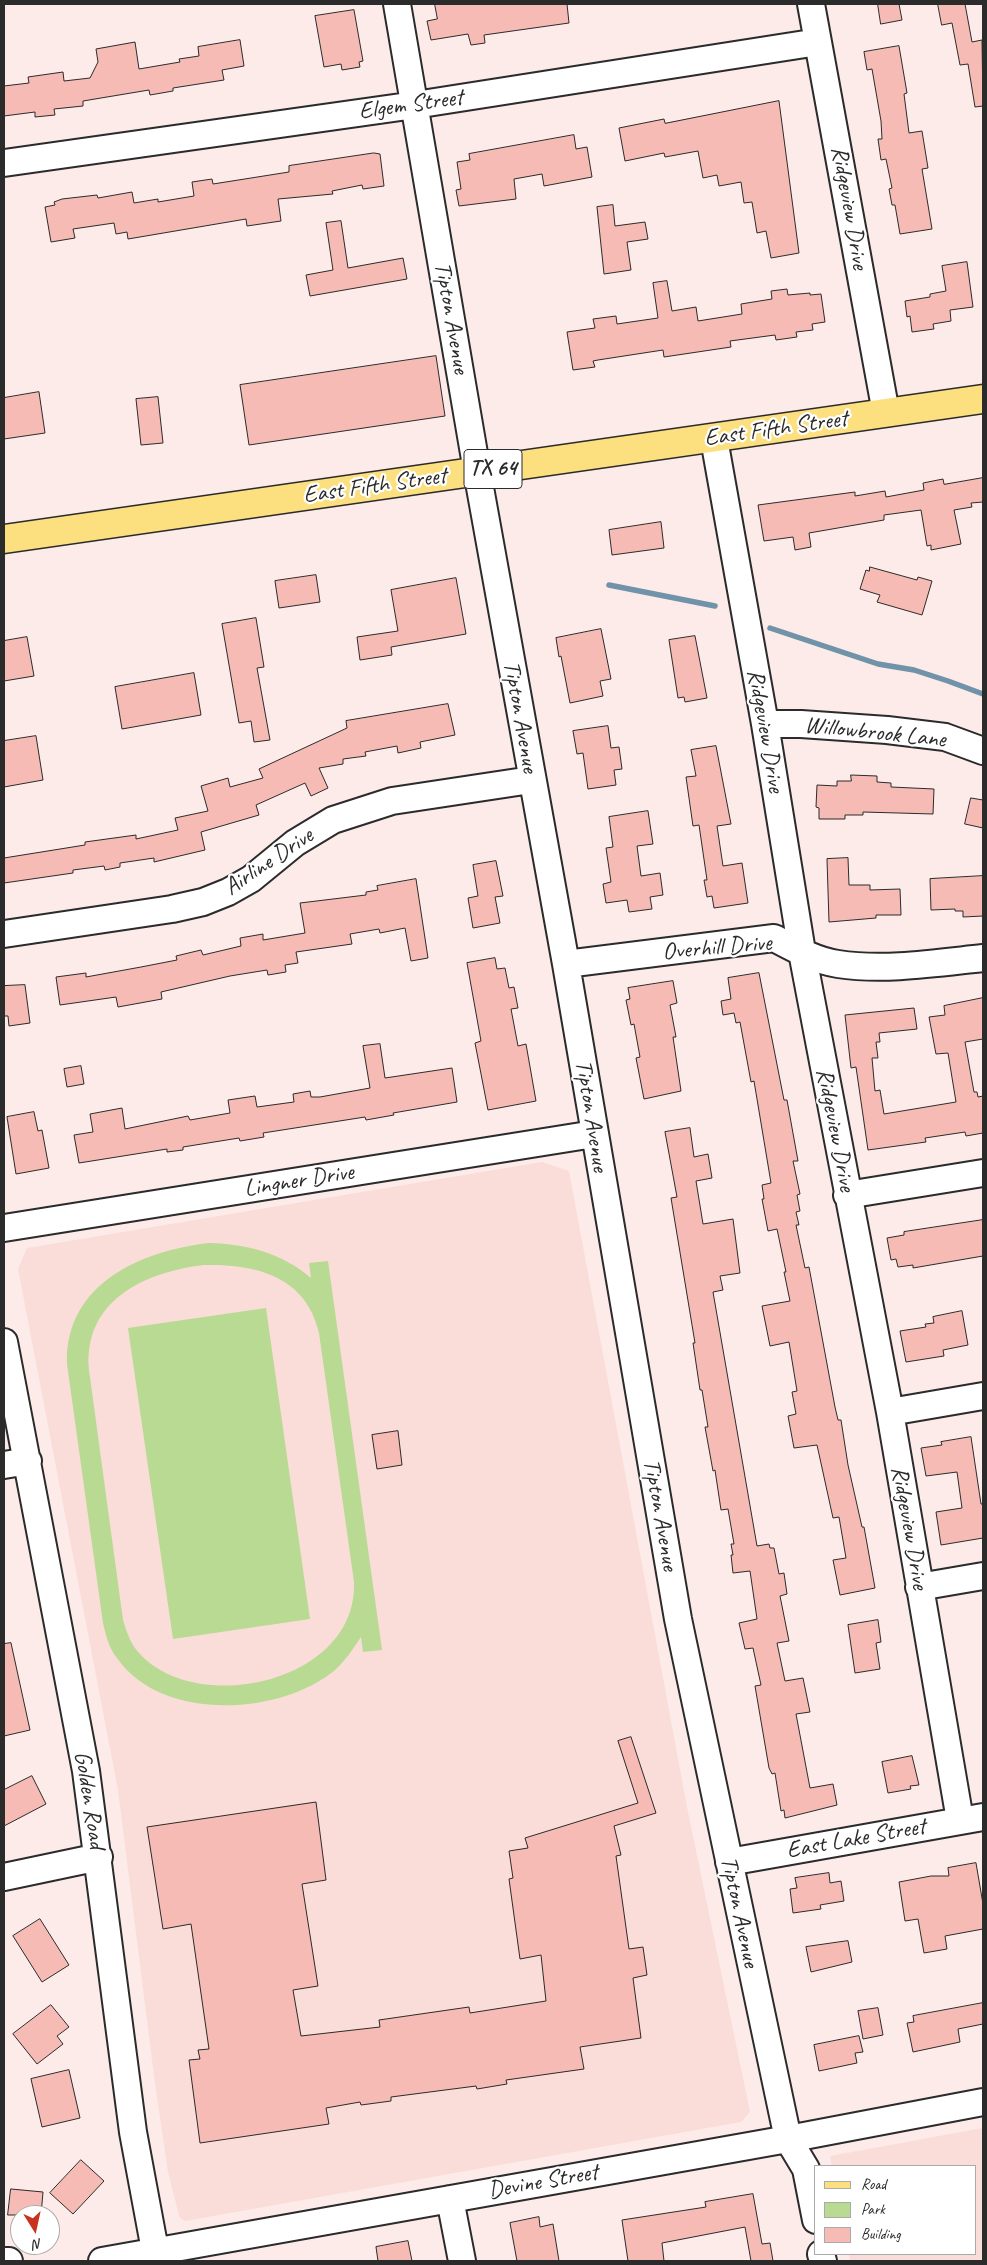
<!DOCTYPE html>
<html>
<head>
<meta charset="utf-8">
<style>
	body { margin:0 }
	#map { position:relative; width:987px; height:2265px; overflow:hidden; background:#fcebe8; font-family:Caveat,sans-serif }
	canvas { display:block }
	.frame { position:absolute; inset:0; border:5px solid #2b2b2b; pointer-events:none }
	.legend { position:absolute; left:814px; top:2165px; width:162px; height:90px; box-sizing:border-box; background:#fff; border:1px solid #aaa; margin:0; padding:6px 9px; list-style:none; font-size:15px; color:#2b2b2b }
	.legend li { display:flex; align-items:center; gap:10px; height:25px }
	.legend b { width:25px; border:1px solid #aaa }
	.north { position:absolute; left:10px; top:2205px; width:50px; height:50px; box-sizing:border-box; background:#fff; border:1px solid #aaa; border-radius:50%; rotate:170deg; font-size:14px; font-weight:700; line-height:20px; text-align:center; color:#2b2b2b }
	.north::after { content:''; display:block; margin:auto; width:18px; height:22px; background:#c8321e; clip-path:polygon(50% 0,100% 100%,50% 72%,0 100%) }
</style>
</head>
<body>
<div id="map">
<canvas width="987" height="2265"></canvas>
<div class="frame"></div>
<ul class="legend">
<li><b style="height:6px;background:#fce080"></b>Road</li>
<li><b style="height:14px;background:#b9da93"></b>Park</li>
<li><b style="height:14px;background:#f6bbb4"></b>Building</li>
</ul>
<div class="north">N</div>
</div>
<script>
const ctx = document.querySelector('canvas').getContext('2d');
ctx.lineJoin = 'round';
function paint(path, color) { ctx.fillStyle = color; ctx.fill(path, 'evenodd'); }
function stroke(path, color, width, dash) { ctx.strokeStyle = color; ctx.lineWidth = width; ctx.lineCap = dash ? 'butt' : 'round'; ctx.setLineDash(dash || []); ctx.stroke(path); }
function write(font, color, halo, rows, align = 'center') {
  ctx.font = font + ' Caveat,sans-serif'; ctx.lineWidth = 4.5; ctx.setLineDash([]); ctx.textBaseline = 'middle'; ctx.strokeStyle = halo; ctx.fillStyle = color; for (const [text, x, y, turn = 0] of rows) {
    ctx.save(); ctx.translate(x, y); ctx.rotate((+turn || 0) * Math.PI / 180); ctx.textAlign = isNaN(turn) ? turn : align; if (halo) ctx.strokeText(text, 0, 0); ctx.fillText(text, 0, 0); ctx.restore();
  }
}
paint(new Path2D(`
	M542 1162 569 1171 687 1807 750 2112 741 2122 185 2221 180 2218 178 2211 168 2172 154 2076 118 1790 18 1269 27 1248Z
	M983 2128V2261H850L849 2254H976V2166H832L830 2156Z`), '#faddd8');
paint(new Path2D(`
	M209 1243C247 1244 282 1253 311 1278L309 1263 328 1261 382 1650 363 1652 361 1637C353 1649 346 1660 335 1670 280 1716 161 1722 117 1658 109 1648 106 1636 103 1623L67 1364C65 1284 140 1251 209 1243ZM204 1265C256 1264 306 1276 319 1333L354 1582C358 1682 198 1717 140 1654 131 1645 127 1633 123 1620L89 1370C83 1301 144 1272 204 1265Z
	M266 1308 310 1619 173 1639 128 1328Z`), '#b9da93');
stroke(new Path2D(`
	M609 585 715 606
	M770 628 878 664 914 670 948 681 983 694`), '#7093aa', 5.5);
const building = new Path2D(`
	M435 4H567L569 23 484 35 485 43 471 45 468 34 431 40 427 21 437 19Z
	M878 4H899L902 20 881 24Z
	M938 4H965L972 42 982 40 983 106 975 107 968 64 960 65 952 23 942 25Z
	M354 10 363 61 359 62 360 67 342 70 341 64 324 67 315 16Z
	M240 40 244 66 222 70 224 80 173 88V91L150 95 149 90 83 101V106L54 109 55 115 35 117V112L4 116V86L29 83 28 77 63 72 64 81 90 78 98 62 96 49 135 42 139 69 180 62 179 59 199 56 198 47Z
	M899 46 907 93 904 94 909 133 922 131 928 168 922 169 932 229 900 234 895 205H892L889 189 892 188 886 159 881 160 878 139H882L881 121 872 69 867 70 864 52Z
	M779 101 799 253 771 258 766 231 757 233 752 202 744 203 741 182 719 186 717 175 703 178 698 151 665 157 664 153 625 161 619 128 664 119 665 123Z
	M574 135 576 149 587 147 592 177 544 186 542 174 514 179 516 199 459 206 456 190 461 189 457 162 470 160 469 154Z
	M374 153 380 154 384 186 363 189 362 185 332 191 333 194 278 199 281 221 247 226 246 219 128 239 127 232 116 234 114 223 73 229 75 238 51 242 45 207 55 205 54 202 62 199 97 195 98 198 132 192 134 203 158 199V202L194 196 192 182 212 179 213 184 289 172V166Z
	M613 205 615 226 645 222 648 239 627 242 631 270 604 274 597 207Z
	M341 221 348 268 403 258 407 279 310 296 306 275 333 270 326 223Z
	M967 262 973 307 950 310 951 321 933 324 934 329 912 332 910 316 907 317 905 301 930 297V294L946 291 942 266Z
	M667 281 672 311 696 307 698 321 742 314 741 304 772 299 771 291 787 289 788 295 810 293V295L821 294 825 322 812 324 813 330 796 332 797 337 776 340 775 335 730 341 731 347 664 357 663 350 598 360 593 361 595 367 573 370 567 332 595 328 593 319 616 316 617 324 658 318 653 283Z
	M436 356 445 416 249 445 240 385Z
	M39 392 45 433 4 439V398Z
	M158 397 163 443 141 445 136 399Z
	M983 478V502L971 503 972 507 954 510 961 544 931 550V545L927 546 921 510 884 515V520L809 533 811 547 795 550 793 537 764 541 758 505 855 492V496L885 491 886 497 924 490 923 483 943 479 944 484Z
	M661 522 664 548 612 555 609 530Z
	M870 567 917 580 918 577 932 581 922 615 877 602 880 595 860 589 866 570 869 571Z
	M316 575 320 602 279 608 275 581Z
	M456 578 466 634 391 647 392 655 360 660 357 637 398 631 391 590Z
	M256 618 264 667 257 668 270 740 254 742 251 721 239 723 222 624Z
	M601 629 611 679 600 681 603 696 570 703 561 656 559 657 556 638Z
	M695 636 707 698 685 702 684 697 678 698 669 640Z
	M27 637 34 676 4 681V641Z
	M194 673 201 715 122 729 115 687Z
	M448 704 455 735 420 742 421 748 398 753 397 746 365 752 366 756 343 759V764L319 768 328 788 311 796 305 783 256 805 259 815 201 832 205 850 154 862V858L120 863V867L105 870 104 866 73 870V873L4 883V858L85 845V842L136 835V839L178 830 175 818 208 811 201 786 228 778 230 787 263 778 259 769 347 728 346 721Z
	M608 726 611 748 619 747 622 769 614 770 616 785 588 789 583 753 577 754 573 731Z
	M36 736 43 780 4 787V741Z
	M716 746 731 824 717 826 723 866 742 863 748 903 714 908 712 896 707 897 704 880H707L699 825 693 826 686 777 696 776 691 750Z
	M851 775 877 776V782L891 783V787L934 789 933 814 863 812V815H845V819H819V808L816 807 817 785 837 786V781H851Z
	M971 798 983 800V828L965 824Z
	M648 811 653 844 637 846 641 876 660 873 663 895 650 897 652 909 629 912 627 900 606 903 603 884 611 882 606 848 613 847 609 817Z
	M848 858 849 885H870V890L900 889 901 915H876V918L829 922 827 859Z
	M496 861 503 896 495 897 500 923 473 928 468 898 478 896 473 865Z
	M983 876V916L963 917V911H955V909L931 910 930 879Z
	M416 879 428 958 411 961 405 928 380 933 379 929 350 934 352 944 296 952 298 963 285 965 286 972 268 975 267 970 230 976 161 992 162 999 118 1007 116 997 60 1005 56 977 86 973V977L141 967 177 960 176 956 201 950 203 955 241 946 240 938 263 934V940L305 933 300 903 366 895V892L378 890 377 886Z
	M495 958 497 969 505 968 509 988 514 987 518 1008 511 1009 518 1046 526 1044 536 1101 488 1110 475 1043 481 1041 467 963Z
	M759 973 784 1100H787L798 1161H793L800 1194 797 1195 800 1211 796 1212 799 1225H796L805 1268 809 1267 835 1407 838 1420H841L848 1465 862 1527H864L875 1588 840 1595 833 1560 846 1558 839 1517 833 1518 817 1445 794 1448 788 1416 796 1414 792 1392 797 1391 789 1342 770 1346 762 1306 790 1301 784 1272H786L777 1229 768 1231 762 1199H764L762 1185 771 1183 754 1081 751 1082 740 1022 736 1023 734 1013 723 1015 721 1001 731 999 728 978Z
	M673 981 677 1003 670 1005 676 1037H673L681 1091 644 1099 636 1058 640 1057 634 1024 631 1025 626 1000 630 999 628 988Z
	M25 985 30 1023 9 1026 8 1016H4V986Z
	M983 998V1039L965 1042 974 1092H977L978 1097 983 1096V1133L966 1136 965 1132 925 1138 926 1142 868 1150 856 1067 851 1068 845 1015 914 1008 917 1029 879 1033 880 1042H876L878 1058H872L875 1091 880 1090 884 1114 956 1102 948 1053 936 1054 929 1017 945 1015 944 1006Z
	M380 1044 385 1078 452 1068 457 1102 393 1113 394 1115 366 1120 365 1117 263 1133 264 1137 240 1141 239 1138 183 1147V1150L167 1152V1149L79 1163 74 1135 93 1132 90 1114 122 1108 125 1129 188 1116 190 1120 230 1113 228 1100 255 1096 257 1107 294 1102 293 1094 310 1091 311 1097H320L370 1088 363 1046Z
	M81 1066 84 1084 67 1087 64 1069Z
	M34 1112 38 1131 42 1130 49 1168 16 1174 7 1117Z
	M690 1128 694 1157 708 1154 712 1178 696 1181 703 1224 733 1219 740 1273 720 1276 723 1290 713 1292 757 1546 769 1544 770 1548H774L779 1574 784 1573 787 1594 780 1596 789 1641 777 1643 785 1681 803 1678 810 1712 796 1714 810 1788 833 1784 837 1805 785 1818 784 1810 781 1811 775 1773 772 1774 769 1768 755 1686 761 1685 753 1648 745 1649 739 1623 757 1619 750 1571 733 1573 731 1555H733L731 1544H734L728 1509 721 1510 715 1470 713 1471 705 1427H708L702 1390H700L693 1343H695L671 1198 677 1197 665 1132Z
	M983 1220V1256L913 1268V1265L898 1267 896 1259 891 1260 887 1238 904 1235V1232Z
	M962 1311 968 1345 943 1350 944 1356 906 1362 900 1331 926 1327 925 1324 934 1323 933 1317Z
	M398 1431 402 1465 377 1469 372 1435Z
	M971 1437 981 1504H983V1538L941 1545 936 1512 962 1508 957 1472 926 1476 921 1448 942 1445 941 1442Z
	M878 1620 881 1642 876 1643 880 1669 855 1673 848 1625Z
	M11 1643 30 1730 4 1736V1644Z
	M631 1737 656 1813 614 1826 621 1855 616 1856 629 1949 643 1947 647 1975 633 1978 641 2038 580 2047 584 2069 506 2080 507 2084 477 2089 476 2086 391 2097V2101L361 2105 360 2102 326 2108 329 2124 200 2143 189 2060 200 2059 198 2050 209 2049 191 1924 163 1929 147 1827 316 1802 326 1880 302 1884 318 1986 293 1990 301 2036 380 2027 379 2020 469 2007 470 2013 546 2001 541 1955 520 1959 509 1879 513 1878 509 1851 528 1848 525 1838 638 1803 618 1741Z
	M912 1756 919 1785 910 1786 911 1789 888 1793 882 1762Z
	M32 1776 46 1804 4 1826V1790Z
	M976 1863 983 1904V1929L945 1936 947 1949 924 1953 918 1919 905 1921 899 1882 931 1876H949L948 1868Z
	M829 1873 830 1883 841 1881 844 1901 820 1905 821 1909 793 1913 790 1889 797 1888 795 1878Z
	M40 1919 69 1965 42 1982 13 1936Z
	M848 1941 852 1962 811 1972 806 1947Z
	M983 2003V2024L958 2029 960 2042 913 2052 907 2023 914 2022 913 2016Z
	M51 2005 69 2027 57 2036 63 2044 37 2064 13 2034Z
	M878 2008 883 2035 863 2039 858 2011Z
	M859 2036 863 2052 855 2053 857 2063 819 2071 814 2045Z
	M69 2070 80 2118 42 2127 31 2079Z
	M81 2160 104 2181 73 2214 50 2193Z
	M11 2189 43 2192 41 2215H8Z
	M753 2194 762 2244 770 2243 773 2261H751L745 2227 662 2243 664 2261H628L622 2220 706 2207 705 2202Z
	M539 2217 540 2227 553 2224 559 2261H517L510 2223Z
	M408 2241 412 2261H378L376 2247Z`);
paint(building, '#f6bbb4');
stroke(building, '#2b2b2b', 1);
const minor = new Path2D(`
	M397 4 477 471 566 964 678 1619 788 2139 806 2169 816 2220
	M811 4 886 413
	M4 163 415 105 818 42
	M714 439 765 724 802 952 890 1412 960 1820
	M765 724H801L887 730 945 737 983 751
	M4 934 172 909 203 902 228 892 251 879 295 843 333 820 392 801 531 780
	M566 964 774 938C793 948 816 961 838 964 885 971 936 963 983 958
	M847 1195 983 1173
	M4 1228 594 1134
	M4 1342 86 1771 133 2132 157 2261
	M890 1412 983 1396
	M4 1465 28 1461
	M919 1587 983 1576
	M729 1862 983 1817
	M4 1877 99 1857
	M450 2199 462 2261
	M821 2254 823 2261
	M4 2261H9
	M102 2261 788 2139 983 2102`);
const major = new Path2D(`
	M4 539 983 399`);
stroke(minor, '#2b2b2b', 30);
stroke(major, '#2b2b2b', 31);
stroke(minor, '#fff', 26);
stroke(major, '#fce080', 28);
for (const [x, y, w] of [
	[493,469,58]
]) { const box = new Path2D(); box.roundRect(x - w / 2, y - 19.5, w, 39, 4); ctx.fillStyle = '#fff'; ctx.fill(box); stroke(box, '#2b2b2b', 1); }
write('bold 22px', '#2b2b2b', null, [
	["TX 64",493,469]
]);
write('24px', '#2b2b2b', '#fff', [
	["Elgem Street",411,105,-8],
	["Ridgeview Drive",849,208,80],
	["Tipton Avenue",451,318,80],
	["East Fifth Street",776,429,-8],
	["East Fifth Street",375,486,-8],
	["Tipton Avenue",520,717,80],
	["Ridgeview Drive",765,731,80],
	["Willowbrook Lane",875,733,6],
	["Airline Drive",269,862,-34],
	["Overhill Drive",717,948,-5],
	["Tipton Avenue",591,1116,81],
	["Ridgeview Drive",835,1130,79],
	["Lingner Drive",299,1181,-9],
	["Tipton Avenue",660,1515,80],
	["Ridgeview Drive",909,1528,80],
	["Golden Road",89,1800,81],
	["East Lake Street",856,1839,-10],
	["Tipton Avenue",739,1912,78],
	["Devine Street",543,2182,-10]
]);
</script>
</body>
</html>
